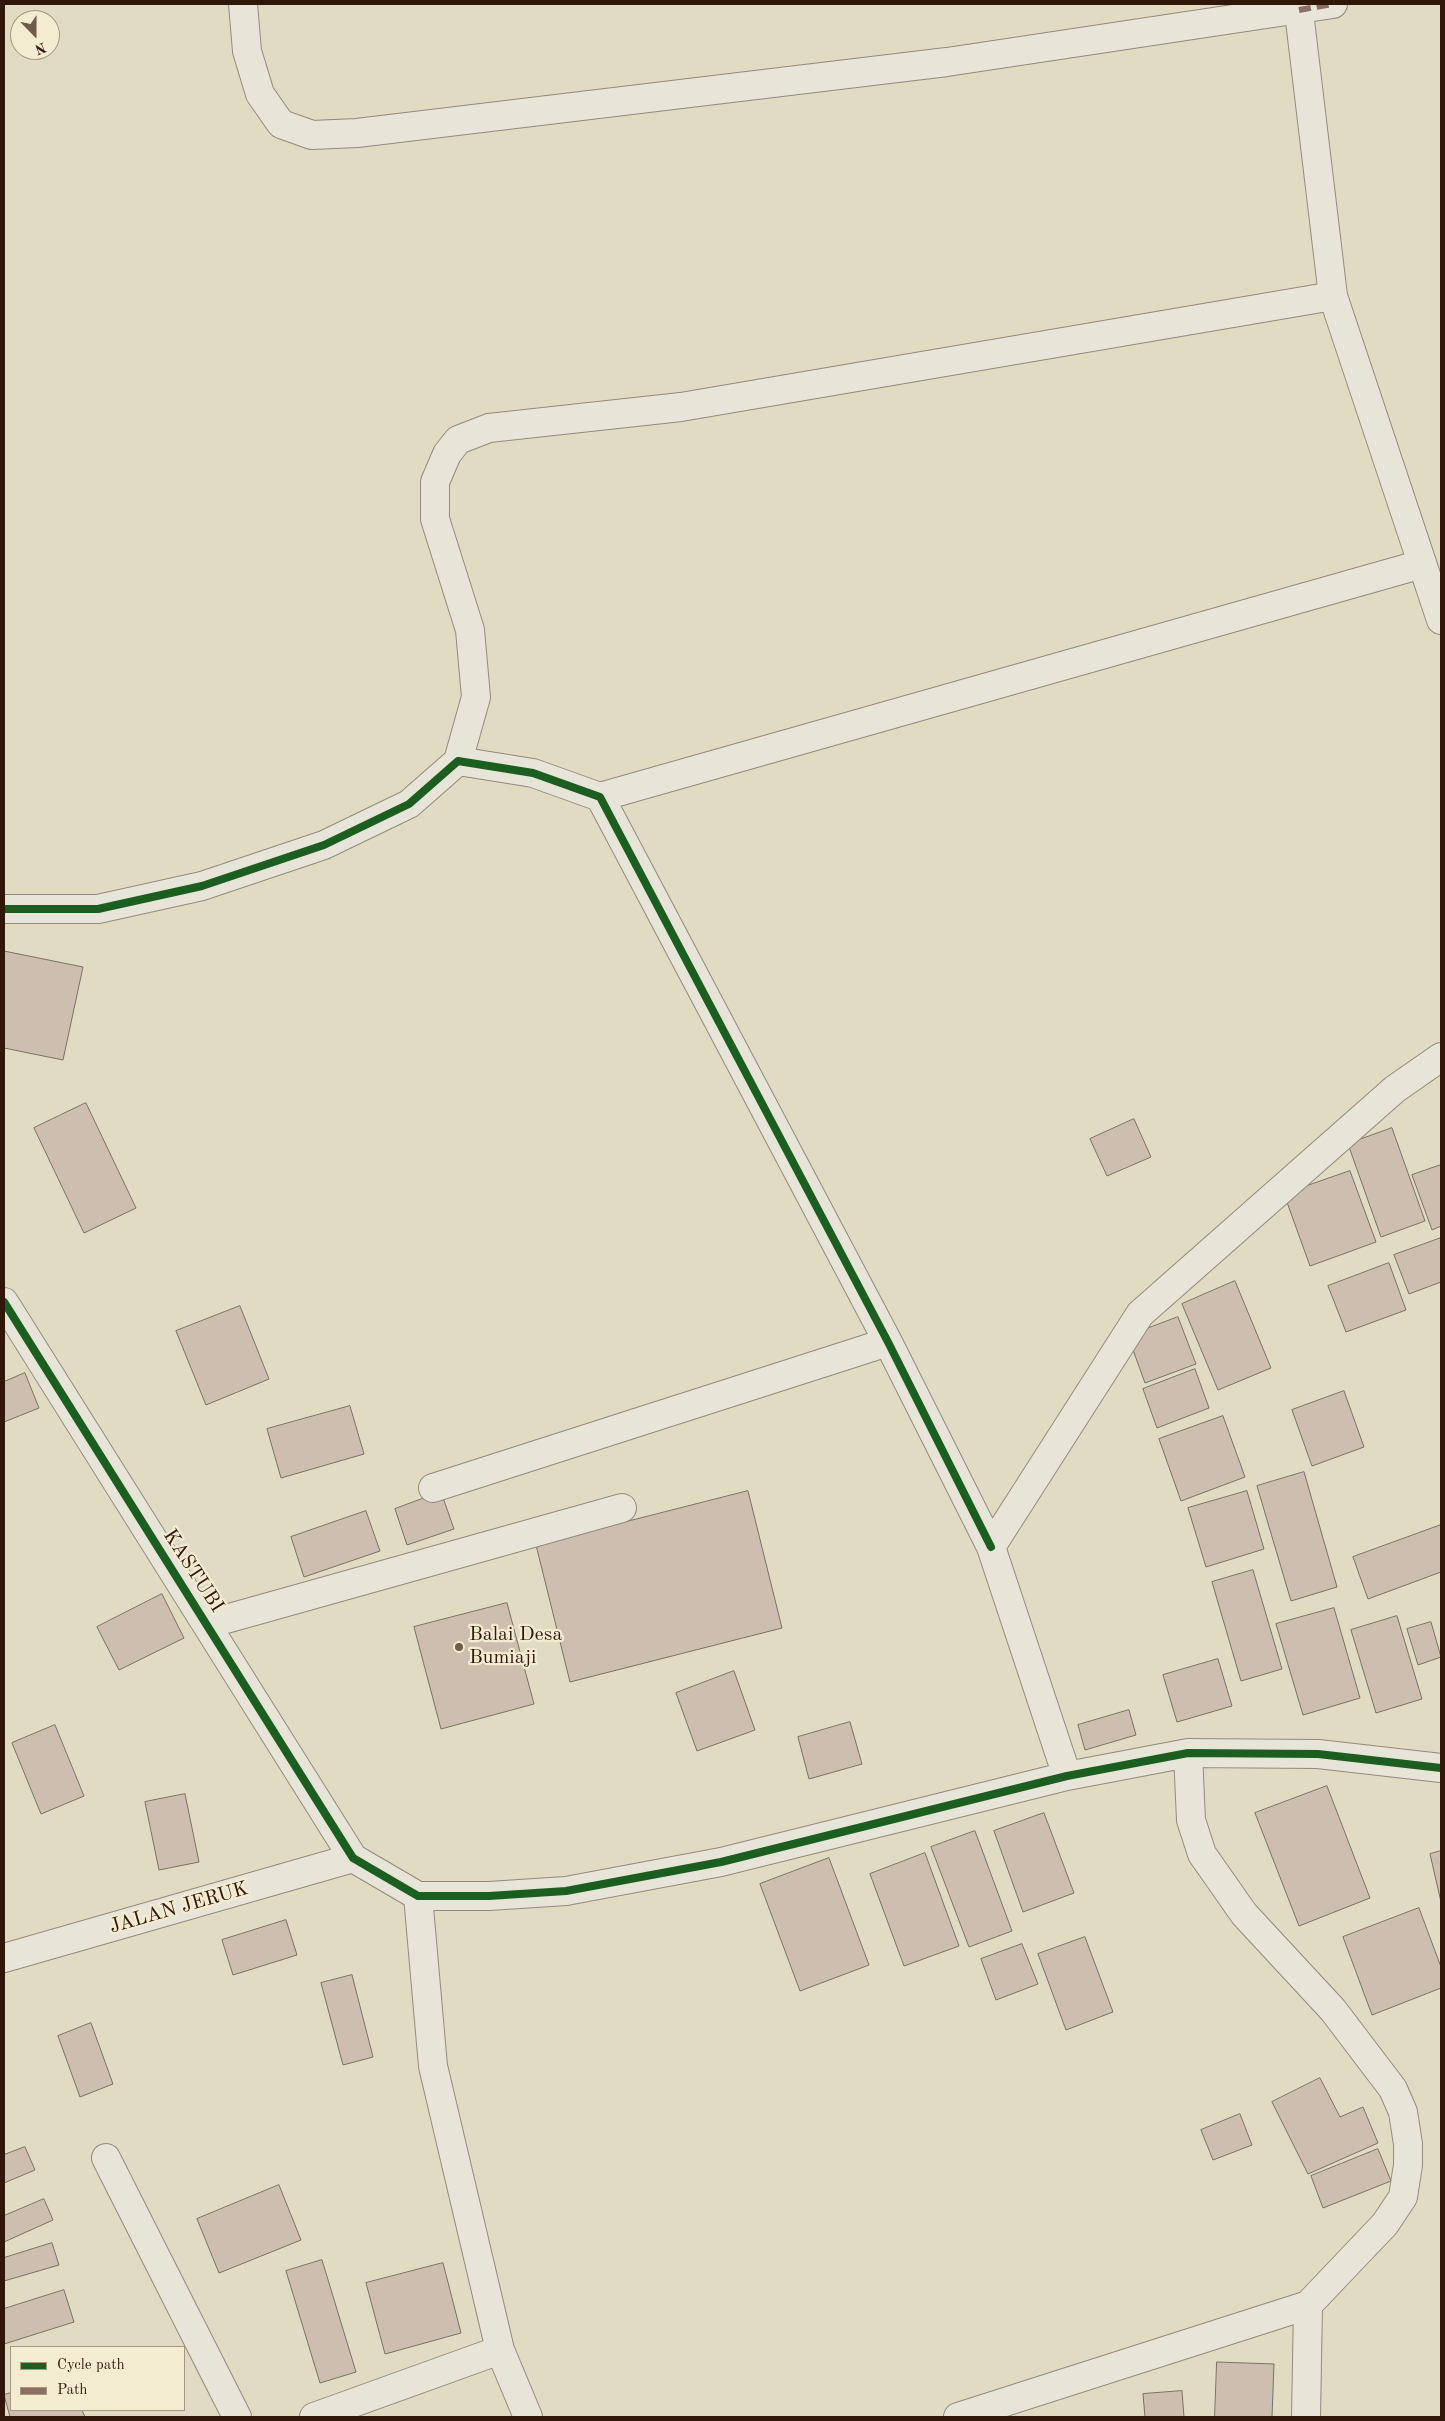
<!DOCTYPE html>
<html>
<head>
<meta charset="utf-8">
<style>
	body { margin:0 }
	#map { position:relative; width:1445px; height:2421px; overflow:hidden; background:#e1dbc4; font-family:"Old Standard TT",serif }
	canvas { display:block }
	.frame { position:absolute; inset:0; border:5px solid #311709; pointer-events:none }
	.legend { position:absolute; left:10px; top:2346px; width:175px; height:65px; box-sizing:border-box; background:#f4ecd0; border:1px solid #a69780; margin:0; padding:6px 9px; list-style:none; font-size:15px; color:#311709 }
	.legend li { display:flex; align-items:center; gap:10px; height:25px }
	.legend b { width:25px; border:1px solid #a69780 }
	.north { position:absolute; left:10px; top:10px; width:50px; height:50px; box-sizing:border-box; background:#f4ecd0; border:1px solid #a69780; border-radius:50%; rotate:158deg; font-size:14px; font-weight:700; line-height:20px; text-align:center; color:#311709 }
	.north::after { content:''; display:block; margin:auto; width:18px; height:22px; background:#6f5c4a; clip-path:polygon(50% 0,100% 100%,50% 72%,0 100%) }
</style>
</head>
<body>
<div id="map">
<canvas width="1445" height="2421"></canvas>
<div class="frame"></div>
<ul class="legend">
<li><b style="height:6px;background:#1b5e20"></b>Cycle path</li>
<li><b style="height:6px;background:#8d6e63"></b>Path</li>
</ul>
<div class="north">N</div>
</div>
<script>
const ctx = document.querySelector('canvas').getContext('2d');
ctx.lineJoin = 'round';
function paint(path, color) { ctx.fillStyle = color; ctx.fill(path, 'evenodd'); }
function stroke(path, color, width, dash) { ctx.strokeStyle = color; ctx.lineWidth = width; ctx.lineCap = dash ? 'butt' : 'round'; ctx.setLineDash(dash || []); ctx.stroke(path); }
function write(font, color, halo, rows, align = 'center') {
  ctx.font = font + ' "Old Standard TT",serif'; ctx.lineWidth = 4.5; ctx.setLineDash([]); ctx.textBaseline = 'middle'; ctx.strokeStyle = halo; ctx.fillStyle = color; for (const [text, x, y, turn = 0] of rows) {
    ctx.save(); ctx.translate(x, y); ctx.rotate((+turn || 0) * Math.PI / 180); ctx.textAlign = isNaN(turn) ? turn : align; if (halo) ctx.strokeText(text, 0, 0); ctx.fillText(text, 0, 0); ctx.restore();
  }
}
const building = new Path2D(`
	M4 951 83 967 63 1060 4 1048Z
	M86 1103 136 1208 84 1233 34 1128Z
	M1134 1119 1151 1157 1107 1176 1090 1139Z
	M1392 1128 1425 1221 1381 1237 1348 1144Z
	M1441 1165V1226L1432 1230 1412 1175Z
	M1350 1171 1376 1242 1310 1266 1284 1194Z
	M1441 1238V1282L1409 1294 1394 1255Z
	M1389 1263 1406 1310 1346 1332 1328 1286Z
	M1235 1281 1271 1368 1218 1390 1182 1304Z
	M240 1306 269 1379 206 1405 176 1331Z
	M1178 1317 1196 1364 1145 1383 1128 1336Z
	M1195 1369 1209 1408 1157 1428 1143 1389Z
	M25 1373 39 1408 4 1422V1382Z
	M1344 1391 1364 1447 1312 1466 1292 1410Z
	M350 1406 364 1454 281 1478 267 1429Z
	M1223 1416 1245 1477 1181 1501 1159 1439Z
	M1304 1472 1337 1587 1291 1601 1257 1486Z
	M748 1491 782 1628 570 1682 536 1545Z
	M1247 1491 1264 1549 1206 1567 1188 1508Z
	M441 1492 454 1529 407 1545 395 1509Z
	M366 1511 380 1551 304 1577 291 1537Z
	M1441 1525V1572L1368 1599 1353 1557Z
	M1253 1570 1282 1669 1241 1681 1212 1582Z
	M162 1594 184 1638 119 1670 97 1627Z
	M507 1603 534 1704 441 1729 414 1627Z
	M1334 1608 1360 1698 1303 1715 1276 1624Z
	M1397 1616 1422 1699 1376 1713 1351 1630Z
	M1431 1622 1441 1657 1418 1665 1407 1629Z
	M1218 1659 1232 1706 1177 1722 1163 1675Z
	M734 1671 755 1730 697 1751 676 1693Z
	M1129 1710 1136 1735 1085 1750 1078 1725Z
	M850 1722 862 1764 809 1779 798 1737Z
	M55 1725 84 1796 41 1814 12 1743Z
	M1327 1786 1370 1898 1299 1926 1255 1813Z
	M185 1794 199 1862 159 1870 145 1802Z
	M1044 1813 1074 1893 1023 1912 994 1831Z
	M975 1831 1012 1931 969 1947 931 1847Z
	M1441 1851V1902L1430 1854Z
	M925 1853 959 1946 904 1966 870 1874Z
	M829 1858 869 1965 800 1991 760 1884Z
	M1419 1908 1441 1967V1988L1372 2015 1343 1937Z
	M286 1920 297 1955 233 1975 222 1940Z
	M1085 1937 1113 2012 1066 2030 1038 1954Z
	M1022 1944 1038 1984 996 2000 981 1959Z
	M352 1975 373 2057 343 2065 321 1983Z
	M91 2023 113 2084 80 2097 58 2036Z
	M1320 2078 1340 2117 1363 2107 1378 2143 1308 2174 1272 2102Z
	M1240 2114 1252 2145 1213 2160 1201 2130Z
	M25 2147 35 2170 4 2183V2155Z
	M1378 2149 1391 2181 1323 2208 1311 2176Z
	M279 2185 301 2240 219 2273 197 2219Z
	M44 2199 53 2220 4 2242V2216Z
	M52 2243 59 2265 4 2281V2258Z
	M322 2260 356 2372 320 2383 286 2271Z
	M443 2263 461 2333 385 2354 366 2283Z
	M64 2290 74 2322 4 2344V2309Z
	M1217 2362 1274 2364 1272 2417H1215Z
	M1182 2391 1184 2417H1145L1143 2394Z
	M11 2393V2410H82L85 2417H10L4 2395Z`);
paint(building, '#cebeb0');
stroke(building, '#797164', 1);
const minor = new Path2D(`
	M243 4 247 51 260 94 281 124 312 135 357 133 947 62 1333 4
	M1298 4 1333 296 1441 620
	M458 761 476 697 470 630 435 519V482L447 454 458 440 489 428 681 407 1333 296
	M600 797 1422 564
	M4 909H98L202 886 324 845 409 804 458 761 533 773 600 797 888 1342 991 1547
	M4 1302 353 1858 418 1896H489L566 1891 721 1862 1067 1776 1188 1753 1318 1754 1441 1768
	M433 1488 888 1342
	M208 1624 622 1508
	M1188 1753 1191 1820 1202 1854 1244 1914 1333 2010 1393 2089 1403 2112 1408 2144V2165L1403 2197 1385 2224 1308 2305
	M1067 1776 991 1547 1140 1314 1395 1089 1441 1057
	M4 1958 353 1858
	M106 2158 237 2417
	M500 2350 528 2417
	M314 2417 500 2350 433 2066 418 1896
	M958 2417 1308 2305 1306 2417`);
stroke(minor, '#928b7c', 30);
stroke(minor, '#e7e4d8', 28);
stroke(new Path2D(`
	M1299 10 1333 4`), '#8d6e63', 6, [12, 6]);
stroke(new Path2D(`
	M4 909H98L202 886 324 845 409 804 458 761 533 773 600 797 888 1342 991 1547
	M4 1302 353 1858 418 1896H489L566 1891 721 1862 1067 1776 1188 1753 1318 1754 1441 1768`), '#1b5e20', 8);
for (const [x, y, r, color] of [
	[459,1647,5,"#6f5c4a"]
]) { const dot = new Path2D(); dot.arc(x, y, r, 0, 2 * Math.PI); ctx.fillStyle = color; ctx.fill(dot); stroke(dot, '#f4ecd0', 2); }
write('20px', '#311709', '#f4ecd0', [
	["KASTUBI",193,1571,57],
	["JALAN JERUK",179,1908,-16]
]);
write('20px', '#311709', '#f4ecd0', [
	["Balai Desa",469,1635],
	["Bumiaji",469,1658]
], 'left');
</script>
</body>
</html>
